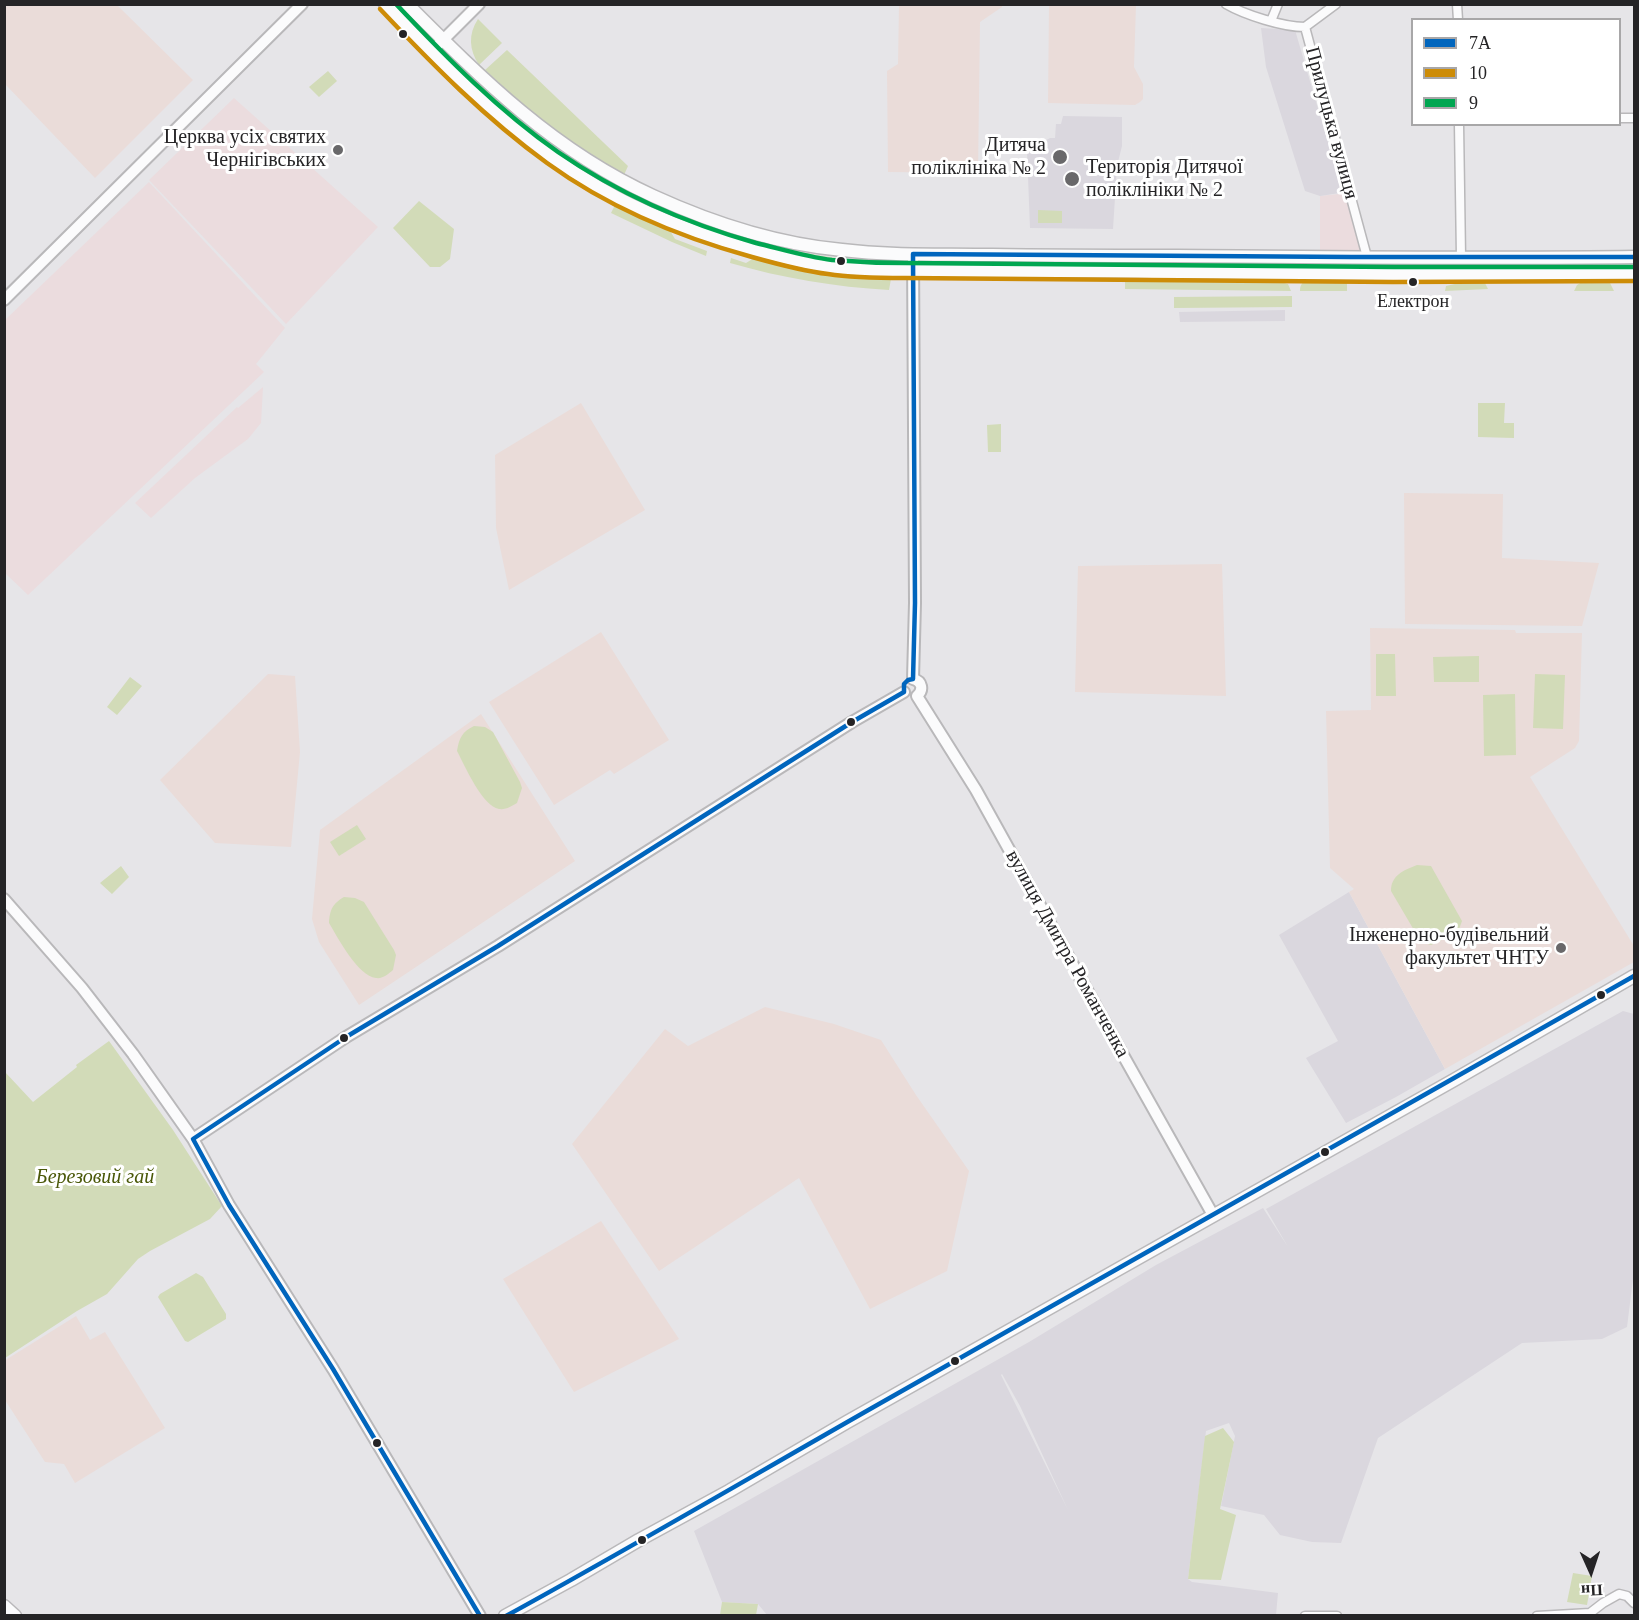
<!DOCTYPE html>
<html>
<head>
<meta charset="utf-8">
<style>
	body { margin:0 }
	#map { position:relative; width:1639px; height:1620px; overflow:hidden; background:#e6e5e8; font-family:"Times New Roman",serif }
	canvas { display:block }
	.frame { position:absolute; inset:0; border:6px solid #252426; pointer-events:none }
	.legend { position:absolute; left:1411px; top:18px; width:210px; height:108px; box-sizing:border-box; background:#fff; border:2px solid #a8a7a8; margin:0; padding:8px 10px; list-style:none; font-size:18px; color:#252426 }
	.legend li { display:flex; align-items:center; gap:12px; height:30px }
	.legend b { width:30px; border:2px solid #a8a7a8 }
	.north { position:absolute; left:1561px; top:1542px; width:60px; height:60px; -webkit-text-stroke:4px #fff; paint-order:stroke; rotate:177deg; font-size:16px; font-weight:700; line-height:24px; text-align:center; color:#252426 }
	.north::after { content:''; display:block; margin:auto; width:21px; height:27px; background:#252426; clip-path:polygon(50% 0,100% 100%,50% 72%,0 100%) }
</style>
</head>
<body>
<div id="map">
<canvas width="1639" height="1620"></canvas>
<div class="frame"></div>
<ul class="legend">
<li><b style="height:8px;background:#0065bd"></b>7А</li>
<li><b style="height:8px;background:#cd8c08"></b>10</li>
<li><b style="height:8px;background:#00a651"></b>9</li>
</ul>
<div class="north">Пн</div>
</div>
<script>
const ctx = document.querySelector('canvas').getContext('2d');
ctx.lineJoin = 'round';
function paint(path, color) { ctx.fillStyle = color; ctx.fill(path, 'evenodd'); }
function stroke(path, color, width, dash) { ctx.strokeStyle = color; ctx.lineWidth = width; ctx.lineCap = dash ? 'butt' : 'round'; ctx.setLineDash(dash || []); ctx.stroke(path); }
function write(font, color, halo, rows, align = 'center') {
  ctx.font = font + ' "Times New Roman",serif'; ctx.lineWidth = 6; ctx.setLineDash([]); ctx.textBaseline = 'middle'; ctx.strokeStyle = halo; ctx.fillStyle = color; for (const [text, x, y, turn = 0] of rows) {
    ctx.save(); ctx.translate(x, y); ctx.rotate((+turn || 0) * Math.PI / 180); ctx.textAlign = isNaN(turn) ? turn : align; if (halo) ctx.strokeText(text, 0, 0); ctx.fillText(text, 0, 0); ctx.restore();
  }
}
paint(new Path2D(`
	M234 98 378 227 286 324 149 180Z
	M149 182 285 328 256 364 264 372 28 595 5 573V320Z
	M1348 193 1366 250H1320V196Z
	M263 387 261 423 248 439 195 478 151 518 135 503 237 407 238 408Z`), '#ebdcde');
paint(new Path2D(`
	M1261 28 1295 30 1341 187 1345 186 1346 192 1320 196 1305 191 1266 67Z
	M1063 116 1122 117V146L1117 166 1113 229 1030 228 1027 151 1050 138H1055L1056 124H1061Z
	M1285 310V321L1180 322 1179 312Z
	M1349 892 1445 1069 1396 1097 1346 1123 1306 1058 1338 1041 1279 935Z
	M1623 1011 1634 1014V1247L1633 1279 1627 1327 1602 1339 1522 1343 1378 1438 1341 1543 1312 1542 1280 1535 1264 1515 1221 1506 1235 1436 1229 1423 1206 1431 1188 1579 1192 1582 1278 1593 1276 1615H767L758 1604 722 1602 694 1531 1029 1342 1156 1265 1263 1208 1288 1247 1266 1209ZM1002 1374 1020 1406 1068 1510 1001 1375Z`), '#dad7de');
paint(new Path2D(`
	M5 4 117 5 193 80 95 178 5 84Z
	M899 5H1002V7L980 22 978 173 888 172 887 71 898 64Z
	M1049 5H1136L1134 67 1143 84V99L1140 102 1135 105 1048 103Z
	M581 403 645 510 509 590 496 528 495 455Z
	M1404 493 1503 494 1502 558 1599 563 1582 626 1405 624Z
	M1222 564 1226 696 1075 692 1078 566Z
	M1370 628 1515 630 1516 633H1582L1579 741 1575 748 1530 777 1634 946V962L1445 1069 1349 892 1354 889 1330 868 1326 711 1371 710Z
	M601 632 669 740 614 774 610 770 554 805 489 702Z
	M268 674 295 676 300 752 291 847 215 843 160 780Z
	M481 714 575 861 359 1005 319 942 312 919 320 830Z
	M765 1007 834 1024 881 1040 916 1095 969 1171 947 1271 870 1309 799 1178 659 1271 572 1144 665 1029 688 1046Z
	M601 1221 679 1339 574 1392 503 1279Z
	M76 1316 90 1340 105 1332 165 1428 75 1483 64 1464 45 1462 5 1400 4 1361Z`), '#eadcd9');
paint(new Path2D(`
	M478 19 502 43 479 65C469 50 468 34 478 19Z
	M507 50 628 166 624 175 544 124 485 70Z
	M328 71 337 81 319 97 309 87Z
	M476 81C519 120 564 161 617 186L615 190C563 160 516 124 472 83Z
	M627 191C690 221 760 247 830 257 849 260 870 260 890 260V264L833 262 760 246 728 237 683 220 625 195Z
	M419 201 454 229 450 259 440 267H430L393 228Z
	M615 205 669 229 675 239 707 251 706 256 672 242 611 213Z
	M1038 210 1062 211V223H1038Z
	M731 258 746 263 754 258 792 269 833 276 891 279 889 290C835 287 782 278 730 263Z
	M941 261 1117 262V266L941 265Z
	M1125 262 1347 264V268L1125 265Z
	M1354 264 1634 266V268H1354Z
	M1125 279 1277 281 1288 284 1291 291 1125 289Z
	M1308 280 1347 281V291H1300C1300 285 1302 282 1308 280Z
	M1468 281H1484L1488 289 1445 291 1446 286Z
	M1582 282 1610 283 1614 291H1574L1577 285Z
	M1292 296V307L1174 308V297Z
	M1478 403H1505L1504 423H1514V438L1478 437Z
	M1001 424V452H988L987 425Z
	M1376 654H1395L1396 696H1376Z
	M1479 656V682H1434L1433 657Z
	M1535 674 1565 675 1563 729 1533 728Z
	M130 677 142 686 117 715 107 707Z
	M1515 694 1516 755 1484 756 1483 695Z
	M474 726 485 727 493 732 520 782 522 788 517 803C512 806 506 810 499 809 482 806 465 766 457 751 459 738 462 732 474 726Z
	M357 825 366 839 339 856 330 842Z
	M1417 865 1431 866 1462 921 1458 932 1431 945 1421 942 1391 891C1391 875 1404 870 1417 865Z
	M121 866 129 877 112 894 100 883Z
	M344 897 355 898 364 902 394 950 396 955 393 970C388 974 383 979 376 978 358 976 338 938 329 923 330 910 332 904 344 897Z
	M109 1041 173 1130 222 1206 210 1219 150 1251 138 1259 107 1294 77 1311 5 1358V1072L33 1102 77 1067 76 1065Z
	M196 1273 203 1277 226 1314V1319L188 1342 185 1341 158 1297 160 1294Z
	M1223 1428 1234 1442 1220 1509 1236 1515 1221 1580 1188 1579 1205 1436Z
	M1573 1573 1592 1576 1587 1605 1567 1602Z
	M722 1602 758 1604 756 1615H720Z`), '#d2dbb8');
const minor = new Path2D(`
	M1226 4C1245 15 1283 27 1305 27
	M1336 4 1305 27 1367 257
	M1457 4 1458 20
	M1271 21 1278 4
	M1620 118H1634
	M1459 124 1461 257
	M1305 1616H1337
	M1537 1616 1590 1613 1603 1603 1619 1594 1627 1596 1634 1603`);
const tertiary = new Path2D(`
	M431 52 479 4
	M4 300 302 4
	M913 679 915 603 913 254
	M913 679C922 681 924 690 917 696
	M917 696 976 790 1123 1055 1213 1215
	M4 899 82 988 133 1054 193 1139 229 1205 333 1369 480 1616
	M193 1139 346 1037 498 946 852 722 904 692`);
const secondary = new Path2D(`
	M385 4C454 76 527 150 616 197 663 222 714 239 766 253 787 258 809 264 831 267 880 272 930 271 978 271 1036 271 1094 271 1153 272 1313 274 1474 275 1634 274
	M407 4C483 80 554 151 653 196 712 223 777 244 842 250 892 256 942 254 992 255 1054 256 1115 256 1176 256 1329 257 1482 259 1634 257
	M4 1606 15 1616
	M505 1616 571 1580 639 1540 729 1491 847 1422 1454 1080 1634 976`);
stroke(minor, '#b9b8ba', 11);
stroke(tertiary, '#b9b8ba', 14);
stroke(secondary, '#b9b8ba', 15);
stroke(minor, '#fbfbfc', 8);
stroke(tertiary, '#fbfbfc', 10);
stroke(secondary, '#fbfbfc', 12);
stroke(new Path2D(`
	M480 1616 333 1369 229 1205 193 1139 346 1037 498 946 852 722 904 692V684L908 680 913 679 915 603 913 254 1351 257H1634
	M506 1616C634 1546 759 1472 886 1400 1136 1259 1386 1119 1634 976`), '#0065bd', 4.5);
stroke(new Path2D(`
	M380 9C432 64 485 118 547 163 609 208 679 237 752 257 777 264 802 271 828 274 853 278 879 278 905 278L1393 282 1634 281`), '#cd8c08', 4.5);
stroke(new Path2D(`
	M396 4C446 57 498 110 558 152 619 194 685 223 756 243 781 249 807 257 832 260 856 262 881 263 905 263L1394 267H1634`), '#00a651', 4.5);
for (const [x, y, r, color] of [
	[403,34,5,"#252426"],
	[338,150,6,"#69686a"],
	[1060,157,8,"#69686a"],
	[1072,179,8,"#69686a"],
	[841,261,5,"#252426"],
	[1413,282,5,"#252426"],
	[851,722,5,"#252426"],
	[1561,948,6,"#69686a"],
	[1601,995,5,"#252426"],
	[344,1038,5,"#252426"],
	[1325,1152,5,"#252426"],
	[955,1361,5,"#252426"],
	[377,1443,5,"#252426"],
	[642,1540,5,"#252426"]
]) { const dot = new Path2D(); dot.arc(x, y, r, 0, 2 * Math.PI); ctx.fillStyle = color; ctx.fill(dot); stroke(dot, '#fff', 2); }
write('18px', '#252426', '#fff', [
	["Електрон",1413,302]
]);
write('20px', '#252426', '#fff', [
	["Прилуцька вулиця",1331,123,75],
	["вулиця Дмитра Романченка",1067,954,61]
]);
write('20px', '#252426', '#fff', [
	["Церква усіх святих",326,138],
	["Чернігівських",326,161],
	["Дитяча",1046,146],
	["поліклініка № 2",1046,169],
	["Територія Дитячої",1086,168,"left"],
	["поліклініки № 2",1086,191,"left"],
	["Інженерно-будівельний",1549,936],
	["факультет ЧНТУ",1549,959]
], 'right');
write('italic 20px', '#4a5808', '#fff', [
	["Березовий гай",95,1178]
]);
</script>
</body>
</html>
